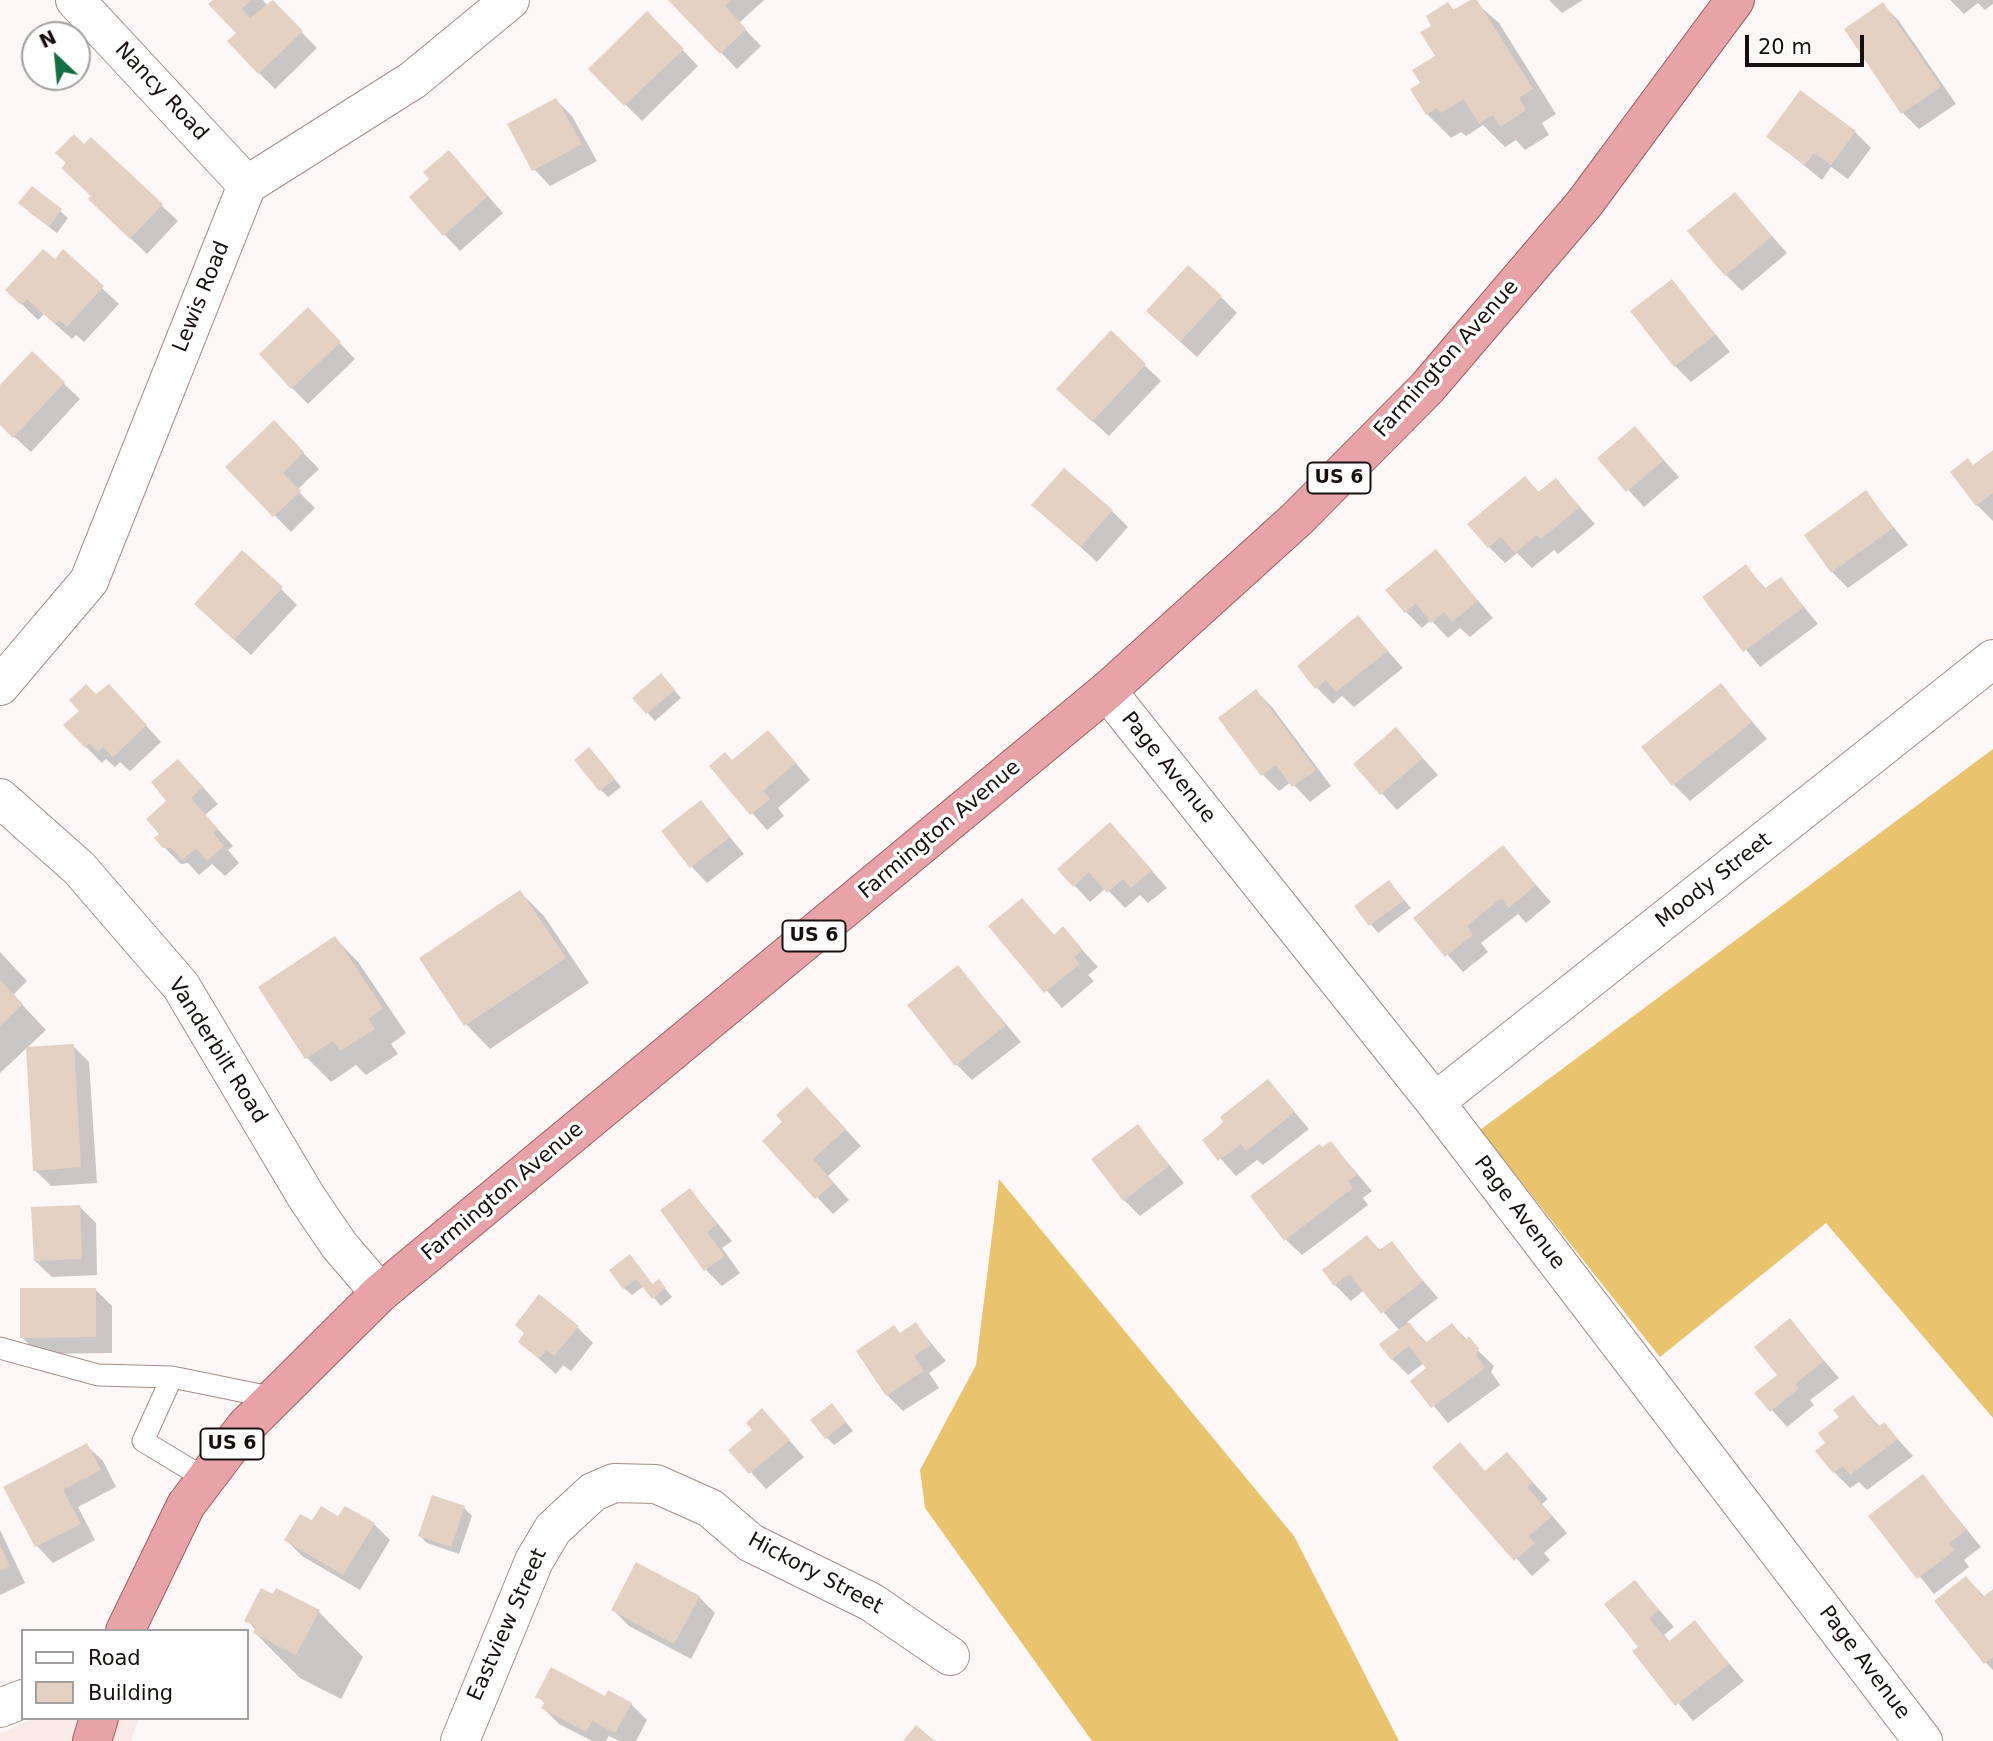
<!DOCTYPE html>
<html>
<head>
<meta charset="utf-8">
<style>
	body { margin:0 }
	#map { position:relative; width:1993px; height:1741px; overflow:hidden; background:#fdf8f7; font-family:"DejaVu Sans",sans-serif }
	canvas { display:block }
	.legend { position:absolute; left:21px; top:1629px; width:228px; height:91px; box-sizing:border-box; background:#fff; border:2px solid #a39f9f; margin:0; padding:9px 12px; list-style:none; font-size:21px; color:#18100e }
	.legend li { display:flex; align-items:center; gap:14px; height:35px }
	.legend b { width:35px; border:2px solid #a39f9f }
	.north { position:absolute; left:21px; top:21px; width:70px; height:70px; box-sizing:border-box; background:#fff; border:2px solid #a39f9f; border-radius:50%; rotate:334deg; font-size:19px; font-weight:700; line-height:28px; text-align:center; color:#18100e }
	.north::after { content:''; display:block; margin:auto; width:24px; height:32px; background:#136e41; clip-path:polygon(50% 0,100% 100%,50% 72%,0 100%) }
	.scale { position:absolute; left:1745px; top:35px; width:119px; height:32px; box-sizing:border-box; border:4px solid #18100e; border-top:0; padding-left:9px; font-size:21px; line-height:24px; white-space:nowrap; color:#18100e; -webkit-text-stroke:5px #fff; paint-order:stroke }
</style>
</head>
<body>
<div id="map">
<canvas width="1993" height="1741"></canvas>
<ul class="legend">
<li><b style="height:9px;background:#fff"></b>Road</li>
<li><b style="height:19px;background:#e4d1c2"></b>Building</li>
</ul>
<div class="north">N</div>
<div class="scale">20 m</div>
</div>
<script>
const ctx = document.querySelector('canvas').getContext('2d');
ctx.lineJoin = 'round';
function paint(path, color) { ctx.fillStyle = color; ctx.fill(path, 'evenodd'); }
function stroke(path, color, width, dash) { ctx.strokeStyle = color; ctx.lineWidth = width; ctx.lineCap = dash ? 'butt' : 'round'; ctx.setLineDash(dash || []); ctx.stroke(path); }
function write(font, color, halo, rows, align = 'center') {
  ctx.font = font + ' "DejaVu Sans",sans-serif'; ctx.lineWidth = 7; ctx.setLineDash([]); ctx.textBaseline = 'middle'; ctx.strokeStyle = halo; ctx.fillStyle = color; for (const [text, x, y, turn = 0] of rows) {
    ctx.save(); ctx.translate(x, y); ctx.rotate((+turn || 0) * Math.PI / 180); ctx.textAlign = isNaN(turn) ? turn : align; if (halo) ctx.strokeText(text, 0, 0); ctx.fillText(text, 0, 0); ctx.restore();
  }
}
paint(new Path2D(`
	M33 1718H139L131 1741H0V1734Z`), '#f8ebe7');
paint(new Path2D(`
	M1993 749V1418L1826 1223 1660 1357 1480 1130Z
	M999 1179 1294 1536 1399 1741H1092L925 1508 920 1470 976 1365Z`), '#eac36f');
paint(new Path2D(`
	M215 0H263L267 5 271 1 317 48 275 89 259 73 239 34Z
	M670 0H764L739 23 761 46 737 69Z
	M1473 0 1499 23 1556 114 1542 123 1549 135 1525 150 1516 140 1505 147 1483 125 1466 136 1461 132 1451 138 1427 114 1422 83 1437 56 1434 26 1448 4 1455 11Z
	M1549 0H1583L1562 13Z
	M1950 0H1993V4L1985 10 1978 3 1964 14Z
	M1883 5 1899 21 1956 104 1919 129 1903 113 1846 29Z
	M647 13 698 66 642 121 590 69Z
	M556 100 572 116 597 161 550 186 534 169Z
	M1855 132 1871 148 1848 179 1831 167 1822 180 1769 137Z
	M91 139 178 221 147 254 106 215 93 196 84 146Z
	M449 152 503 213 460 251 444 234 432 180Z
	M1735 194 1787 253 1742 291 1726 275Z
	M28 211H60L68 218 57 233Z
	M63 252 119 304 84 342 76 335 72 339 44 314 38 320 7 290 55 262Z
	M1672 281 1730 352 1691 382 1675 366Z
	M1221 297 1237 313 1197 357 1164 327Z
	M308 310 355 359 308 404 292 388Z
	M1111 333 1161 381 1109 436 1075 405Z
	M32 353 80 399 31 452 0 424V388Z
	M274 423 319 469 297 490 315 508 291 532 227 467Z
	M1635 428 1679 477 1644 507 1599 458Z
	M1993 452V521L1977 505 1974 467Z
	M1525 478 1540 493 1556 480 1595 524 1558 554 1554 550 1532 568 1517 553 1505 563 1489 547Z
	M1866 493 1908 545 1848 588 1832 572 1806 535Z
	M1034 505 1112 511 1128 527 1097 562Z
	M1436 552 1493 618 1470 637 1460 628 1448 638 1431 620 1422 628 1406 612Z
	M1746 567 1767 590 1781 579 1818 624 1760 667 1704 598Z
	M281 589 297 605 251 655 212 620Z
	M1358 618 1403 668 1354 707 1342 696 1333 704 1317 688Z
	M668 683 681 698 655 721 634 698Z
	M1721 685 1767 739 1690 801 1674 785Z
	M1256 691 1272 707 1331 786 1310 802 1291 782 1279 791 1263 775Z
	M97 696 125 702 161 742 130 771 120 762 115 767 106 759 102 763 86 747Z
	M1412 746 1438 775 1397 810 1355 764Z
	M784 749 810 780 778 808 784 816 767 830 711 766Z
	M597 757 621 787 608 797 600 789Z
	M194 777 218 804 205 815 233 846 228 850 239 863 225 876 212 864 199 875 188 863 181 864 164 847Z
	M701 802 744 854 707 883 691 866Z
	M1126 841 1167 888 1148 903 1140 895 1125 908 1106 888 1090 902 1059 869Z
	M1503 847 1551 902 1526 923 1518 914 1481 943 1488 952 1463 972 1415 918Z
	M1389 882 1411 908 1378 933 1356 906Z
	M520 892 544 916 589 983 490 1049 466 1024Z
	M1022 900 1055 936 1063 929 1098 967 1088 975 1094 981 1062 1008 990 926Z
	M335 938 359 963 406 1033 391 1044 398 1054 366 1075 356 1065 331 1082 307 1058Z
	M0 952 27 981 13 995 46 1030 0 1073Z
	M958 967 1021 1042 972 1080 956 1064Z
	M73 1046 89 1062 97 1183 51 1186 35 1170Z
	M1268 1081 1309 1129 1263 1165 1257 1160 1236 1176 1204 1140Z
	M823 1105 861 1146 828 1176 849 1200 833 1214 764 1141 785 1123Z
	M1138 1127 1184 1183 1140 1216 1124 1200Z
	M1331 1143 1372 1191 1363 1198 1368 1205 1302 1255 1285 1239 1323 1149Z
	M690 1190 732 1241 722 1248 740 1273 722 1286 706 1270 662 1210Z
	M80 1207 96 1223 97 1275 52 1277 35 1261Z
	M1367 1237 1381 1251 1391 1243 1438 1298 1407 1322 1427 1343 1452 1325 1494 1366 1491 1372 1500 1385 1448 1423 1413 1381 1429 1369 1424 1363 1408 1375 1392 1359 1400 1331 1364 1290 1351 1301 1335 1285Z
	M637 1264 653 1285 659 1281 672 1297 661 1306 644 1286 632 1295 624 1288Z
	M96 1290 112 1306V1353L38 1354 22 1337Z
	M1790 1321 1839 1378 1810 1400 1814 1405 1787 1427 1757 1393 1779 1375Z
	M915 1324 946 1361 929 1373 939 1388 903 1411 887 1395 858 1352 901 1334Z
	M577 1327 593 1343 571 1371 563 1365 556 1374 520 1342Z
	M1853 1397 1880 1427 1884 1424 1913 1456 1867 1490 1859 1482 1850 1488 1834 1472 1828 1443Z
	M762 1410 804 1457 766 1489 731 1450 755 1430Z
	M839 1413 853 1431 834 1445 826 1437Z
	M86 1445 103 1461 116 1487 78 1507 95 1540 53 1563 37 1546 5 1488Z
	M1507 1454 1548 1499 1542 1504 1567 1533 1544 1553 1550 1560 1532 1576 1435 1467 1476 1461 1486 1473Z
	M1923 1476 1981 1547 1964 1560 1969 1567 1934 1594 1871 1516Z
	M464 1508 472 1516 459 1554 427 1543 420 1536Z
	M339 1519 374 1524 390 1540 360 1590 302 1556 286 1540 312 1523Z
	M0 1530 25 1583 0 1595Z
	M1966 1578 1985 1597 1993 1591V1670L1986 1663Z
	M1635 1582 1674 1627 1664 1635 1670 1642 1695 1623 1744 1681 1693 1721 1635 1651 1640 1647Z
	M699 1597 715 1613 691 1659 629 1626 613 1610Z
	M319 1612 363 1657 341 1699 300 1678 255 1633 256 1630 246 1620Z
	M538 1696 606 1698 631 1704 647 1720 636 1741H619L609 1736 606 1741H592L559 1724 543 1708 545 1704Z`), '#0003');
paint(new Path2D(`
	M213 0H251L242 9 250 18 273 0 303 31 258 74 227 41 236 33 208 4Z
	M668 0H731L725 6 746 29 720 54Z
	M1470 0H1477L1533 89 1519 98 1526 110 1500 127 1493 115 1479 123 1463 99 1441 113 1437 108 1426 115 1410 89 1420 83 1412 70 1435 56 1420 32 1431 26 1426 16 1448 2 1453 10Z
	M1883 2 1941 87 1901 114 1844 29Z
	M647 11 684 49 624 106 588 69Z
	M1800 90 1856 131 1831 165 1814 153 1805 165 1766 137Z
	M556 98 582 144 532 171 507 124Z
	M74 134 84 144 91 137 163 204 130 239 88 199 91 196 61 168 66 163 55 153Z
	M449 150 488 196 443 236 409 197 429 179 423 172Z
	M32 186 62 209 49 227 18 203Z
	M1735 192 1772 236 1725 276 1687 231Z
	M43 249 55 259 63 249 104 286 67 327 59 320 55 324 27 299 21 305 5 290Z
	M1188 265 1222 296 1180 342 1146 311Z
	M1672 279 1715 335 1674 367 1630 311Z
	M308 307 341 342 291 389 259 354Z
	M1111 330 1146 364 1092 422 1056 389Z
	M32 351 65 382 13 438 0 425V385Z
	M274 420 304 452 283 473 301 491 273 517 225 467Z
	M1635 426 1664 460 1626 492 1597 458Z
	M1993 450V493L1976 506 1950 472 1968 458 1973 465Z
	M1064 468 1113 510 1080 547 1031 505Z
	M1525 476 1538 492 1556 478 1580 507 1541 539 1537 535 1515 553 1501 537 1488 548 1467 524Z
	M1866 490 1893 528 1831 573 1804 535Z
	M1436 549 1478 601 1452 622 1444 612 1431 623 1416 603 1405 613 1385 590Z
	M242 550 283 587 234 640 194 604Z
	M1746 564 1764 589 1781 577 1804 607 1743 652 1702 597Z
	M1358 615 1388 651 1336 692 1326 680 1315 689 1297 666Z
	M661 673 675 690 646 714 632 698Z
	M1721 683 1752 722 1672 786 1641 747Z
	M86 684 96 694 109 684 147 725 113 757 103 747 98 752 89 743 85 748 63 725 79 711 69 700Z
	M1256 689 1316 770 1292 787 1276 765 1261 776 1218 718Z
	M1396 727 1423 758 1380 795 1353 764Z
	M768 730 796 763 763 791 770 799 750 815 709 766 725 752 732 760Z
	M589 747 615 779 599 791 574 760Z
	M178 759 203 787 191 798 218 829 213 833 224 846 207 861 196 848 182 860 171 848H163L154 838 159 834 146 819 166 801 151 782Z
	M701 800 730 837 690 868 661 831Z
	M1110 822 1152 870 1131 888 1123 879 1107 893 1089 872 1073 887 1057 869Z
	M1503 845 1536 885 1509 908 1501 898 1467 926 1473 935 1445 957 1413 918Z
	M1389 880 1404 900 1369 926 1354 906Z
	M520 890 566 958 464 1026 419 958Z
	M1022 898 1054 935 1063 926 1083 950 1074 957 1080 964 1044 993 988 926Z
	M335 936 383 1008 368 1019 375 1029 340 1051 333 1041 305 1059 258 987Z
	M958 965 1006 1025 955 1066 907 1005Z
	M0 980 23 1004 0 1026Z
	M74 1044 81 1167 33 1171 26 1047Z
	M1268 1079 1295 1112 1246 1151 1241 1144 1218 1161 1202 1140 1224 1123 1220 1117Z
	M807 1087 846 1129 813 1159 834 1183 815 1199 762 1141 782 1122 776 1115Z
	M1138 1124 1169 1166 1123 1201 1091 1159Z
	M1331 1141 1357 1175 1348 1181 1353 1188 1284 1241 1250 1196 1319 1144 1322 1147Z
	M690 1188 717 1225 707 1232 725 1256 704 1271 660 1210Z
	M80 1205 82 1259 34 1261 31 1207Z
	M1367 1235 1379 1250 1392 1241 1423 1281 1381 1314 1349 1274 1334 1286 1322 1270Z
	M630 1254 652 1284 659 1279 666 1288 652 1299 636 1279 623 1289 609 1270Z
	M20 1288H96V1337L20 1338Z
	M539 1294 579 1326 554 1356 546 1350 539 1359 518 1342 524 1333 515 1325Z
	M1790 1318 1824 1361 1795 1384 1799 1388 1770 1412 1754 1393 1777 1375 1754 1347Z
	M916 1322 931 1345 914 1356 924 1371 886 1396 856 1351 894 1325 900 1333Z
	M1409 1322 1425 1343 1452 1323 1465 1340 1469 1336 1479 1349 1476 1355 1485 1368 1431 1408 1410 1381 1426 1368 1409 1346 1391 1360 1379 1344Z
	M1853 1395 1878 1427 1884 1422 1898 1439 1850 1475 1843 1466 1833 1473 1815 1451 1825 1443 1818 1433 1839 1417 1833 1410Z
	M832 1403 846 1422 825 1439 810 1420Z
	M762 1408 790 1440 749 1474 728 1450 752 1430 746 1423Z
	M1460 1442 1485 1471 1507 1452 1533 1482 1527 1487 1552 1516 1529 1536 1535 1543 1514 1561 1432 1467Z
	M87 1443 101 1470 63 1490 81 1524 35 1547 3 1487Z
	M1923 1474 1966 1530 1949 1543 1955 1550 1917 1579 1868 1516Z
	M432 1495 465 1506 451 1547 418 1536Z
	M321 1506 338 1516 345 1506 375 1523 343 1575 284 1540 300 1514 312 1520Z
	M0 1545 10 1566 0 1571Z
	M636 1562 700 1596 674 1644 611 1610Z
	M1966 1576 1983 1597 1993 1589V1657L1984 1664 1934 1601Z
	M1635 1580 1659 1610 1649 1618 1668 1642 1695 1620 1729 1664 1675 1706 1632 1651 1638 1647 1604 1604Z
	M261 1588 273 1594 276 1588 320 1610 296 1655 253 1633 256 1627 244 1621Z
	M551 1667 605 1696 608 1690 632 1703 615 1733 592 1721 586 1732 541 1708 545 1702 535 1697Z
	M916 1725 935 1741H903Z`), '#e4d1c2');
const service = new Path2D(`
	M0 1348 98 1375 172 1377 275 1398
	M172 1377 143 1441 206 1479`);
const minor = new Path2D(`
	M75 0 247 185
	M0 686 89 581 247 185 413 80 510 0
	M1107 691 1435 1102 1923 1741
	M0 798 79 868 181 986 307 1198 339 1245 380 1293
	M1435 1102 1993 659
	M0 1708 23 1699
	M460 1741 534 1561 553 1529 593 1492 614 1483 656 1484 710 1508 751 1543 871 1602 950 1656`);
const trunk = new Path2D(`
	M125 1631 186 1505 245 1427 380 1293 1107 691 1297 519 1427 388 1584 204 1735 0
	M92 1741 99 1718`);
stroke(service, '#a38d86', 23);
stroke(minor, '#a38d86', 40);
stroke(trunk, '#9b6164', 40);
stroke(service, '#fff', 21);
stroke(minor, '#fff', 38);
stroke(trunk, '#e8a3a8', 38);
for (const [x, y, w] of [
	[1339,478,63],
	[814,936,63],
	[232,1444,63]
]) { const box = new Path2D(); box.roundRect(x - w / 2, y - 15.5, w, 31, 5); ctx.fillStyle = '#fff'; ctx.fill(box); stroke(box, '#18100e', 2); }
write('bold 19px', '#18100e', null, [
	["US 6",1339,478],
	["US 6",814,936],
	["US 6",232,1444]
]);
write('21px', '#18100e', '#fff', [
	["Nancy Road",161,92,47],
	["Lewis Road",202,297,-68],
	["Farmington Avenue",1447,359,-48],
	["Page Avenue",1168,768,51],
	["Farmington Avenue",940,830,-40],
	["Moody Street",1714,881,-38],
	["Vanderbilt Road",217,1051,58],
	["Farmington Avenue",503,1192,-40],
	["Page Avenue",1519,1213,53],
	["Hickory Street",815,1574,28],
	["Eastview Street",508,1625,-66],
	["Page Avenue",1864,1663,53]
]);
</script>
</body>
</html>
